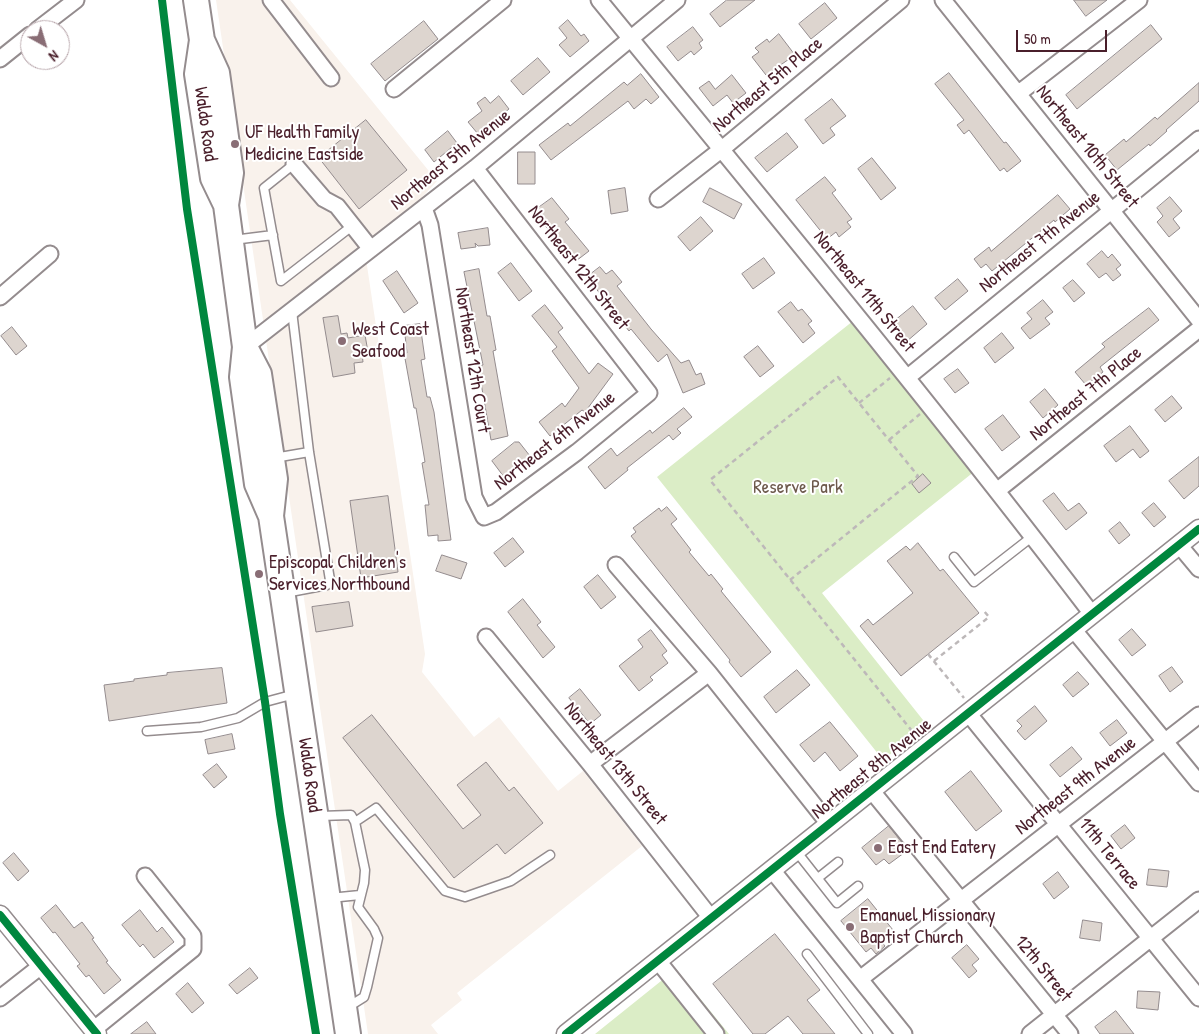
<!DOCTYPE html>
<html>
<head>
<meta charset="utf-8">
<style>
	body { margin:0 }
	#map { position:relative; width:1199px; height:1034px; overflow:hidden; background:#fff; font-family:"Patrick Hand",sans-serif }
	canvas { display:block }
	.north { position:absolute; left:20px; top:20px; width:50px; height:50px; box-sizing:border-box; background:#fff; border:1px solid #b7a5aa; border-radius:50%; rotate:141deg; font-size:14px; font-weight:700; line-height:20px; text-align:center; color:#4a1f2b }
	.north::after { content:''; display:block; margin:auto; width:18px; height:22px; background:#896d75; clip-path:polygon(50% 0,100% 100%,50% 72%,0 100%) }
	.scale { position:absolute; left:1016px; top:30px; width:91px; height:22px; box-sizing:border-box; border:2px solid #4a1f2b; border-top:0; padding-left:6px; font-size:15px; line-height:18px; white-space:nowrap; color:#4a1f2b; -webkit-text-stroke:4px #fff; paint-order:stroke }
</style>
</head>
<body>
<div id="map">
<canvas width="1199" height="1034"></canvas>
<div class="north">N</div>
<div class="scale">50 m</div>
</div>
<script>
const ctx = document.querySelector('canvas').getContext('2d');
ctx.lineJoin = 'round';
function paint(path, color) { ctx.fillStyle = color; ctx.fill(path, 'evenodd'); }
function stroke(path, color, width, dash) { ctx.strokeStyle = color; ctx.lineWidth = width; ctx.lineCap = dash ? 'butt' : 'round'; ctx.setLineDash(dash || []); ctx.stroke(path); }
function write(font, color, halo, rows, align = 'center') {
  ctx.font = font + ' "Patrick Hand",sans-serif'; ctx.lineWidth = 4; ctx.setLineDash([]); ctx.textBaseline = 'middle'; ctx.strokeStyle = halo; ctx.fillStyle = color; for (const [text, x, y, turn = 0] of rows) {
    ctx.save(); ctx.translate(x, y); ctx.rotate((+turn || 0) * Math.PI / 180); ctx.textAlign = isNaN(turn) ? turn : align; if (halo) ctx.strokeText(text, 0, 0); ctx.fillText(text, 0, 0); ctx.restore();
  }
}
paint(new Path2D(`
	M216 0H290L437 181 366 259 425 654 422 672 474 737 499 717 558 791 583 771 642 846 457 993 462 1000 431 1025 438 1034H368Z`), '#f9f2ec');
paint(new Path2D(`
	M853 321 975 471 822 593 927 725 883 760 657 477Z
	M676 969 729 1034H595Z`), '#dbedc6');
const building = new Path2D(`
	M727 0H755L720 27 710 14Z
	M1074 0H1107L1086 16Z
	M825 3 837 18 811 39 799 24Z
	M568 20 581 36 584 34 589 41 570 57 559 45 567 38 559 28Z
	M424 21 438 39 385 81 371 64Z
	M1151 25 1162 39 1077 109 1066 95Z
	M693 27 703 40 699 43 702 48 694 55 691 51 678 61 667 47Z
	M779 34 795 55 766 75 752 57 759 52 755 48 767 39 769 42Z
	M538 58 550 72 523 95 511 81Z
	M949 73 1004 143 1006 142 1021 161 1007 172 1004 168 1000 171 969 130 964 134 957 125 964 120 935 84Z
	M641 74 659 97 651 104 646 99 634 109 628 101 551 160 539 145 568 123 570 126 624 82 627 85Z
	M732 75 746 93 733 103 727 95 713 106 699 88 709 81 715 89Z
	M1199 83V101L1166 130 1167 131 1150 146 1149 144 1117 170 1105 155 1124 139 1126 142 1155 117 1157 119Z
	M499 96 509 109 478 134 468 122 482 111 477 103 485 97 490 103Z
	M832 99 846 116 830 128 835 135 823 144 805 120Z
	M366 120 407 170 359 209 319 158Z
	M448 131 457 143 434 162 425 150Z
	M787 133 798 147 767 172 755 158Z
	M518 152H535V184H518Z
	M872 158 896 188 881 200 858 169Z
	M825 177 836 190 832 193 852 219 847 222 851 227 839 237 836 232 827 239 796 200Z
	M625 188 628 211 611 214 608 191Z
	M710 188 742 204 734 219 703 202Z
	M1058 195 1070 209 1055 222 1054 220 992 271 986 264 981 268 974 259 989 247 991 251Z
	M1170 197 1182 211 1173 219 1180 228 1169 237 1157 222 1163 216 1157 208Z
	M552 198 569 219 565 222 589 251 576 261 552 232 551 233 534 211Z
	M701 217 713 231 690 251 678 237Z
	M488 228 490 245 478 246 475 243 476 247 461 249 458 233Z
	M1102 251 1108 258 1112 254 1121 265 1116 269 1121 275 1113 281 1106 273 1099 278 1087 264Z
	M764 258 775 273 753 289 742 274Z
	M511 263 532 291 519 301 498 273Z
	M600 267 606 274 612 270 622 282 617 286 651 329 681 363 689 360 696 375 701 373 705 384 683 393 667 354 658 362 631 329 629 331 587 277Z
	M479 269 487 316H490L496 350 493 351 508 436 491 440 478 366 483 365 464 272Z
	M397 271 418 303 404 313 383 281Z
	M958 279 968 291 945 310 935 298Z
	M1073 280 1085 293 1074 302 1063 288Z
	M1043 300 1053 312 1045 318 1050 324 1030 339 1021 328 1032 319 1027 313Z
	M791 302 798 311 802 309 812 321 808 324 815 333 803 343 778 312Z
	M545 305 563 328 558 332 589 374 598 363 613 374 585 412 582 410 550 436 539 422 562 403 565 407 579 388 552 351 557 347 532 316Z
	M913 306 927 324 906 342 891 324Z
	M1149 308 1159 320 1100 367 1103 372 1086 385 1075 372 1105 347 1102 344Z
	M338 316 341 334 347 333 348 338 365 335 368 352 362 354 363 362 354 363 355 373 333 377 323 318Z
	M420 324 425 359 421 360 427 397H430L434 412 451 540 438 541V535L428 536 425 505H429L422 463 425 462 416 408H414L404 353H407L404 326Z
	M12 327 27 346 16 355 1 336Z
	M1002 333 1014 348 995 363 984 348Z
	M758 346 774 366 760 377 744 357Z
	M958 369 969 383 955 393 944 379Z
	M1045 389 1058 405 1043 418 1030 402Z
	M1172 396 1182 408 1165 422 1155 410Z
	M684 408 692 417 677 429 681 433 673 440 669 435 627 468 628 470 605 489 588 467 611 448 617 456 650 430 652 433Z
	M1003 415 1020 437 1002 451 985 429Z
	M1130 426 1149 451 1140 458 1133 449 1116 462 1104 446Z
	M515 442H519L530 456 504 477 492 461Z
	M1199 457V486L1184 499 1169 481Z
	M923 474 931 483 919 493 912 484Z
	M1054 493 1068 511 1079 503 1087 513 1066 530 1043 501Z
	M388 496 398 572 361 578 350 501Z
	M1154 503 1166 517 1154 527 1142 513Z
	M667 507 677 519 671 524 691 550 689 552 709 576 711 574 723 589 721 591 771 652 741 677 729 662 730 660 631 536 636 532 633 528 659 508 661 511Z
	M1120 522 1130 535 1119 544 1109 531Z
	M513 538 524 552 505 567 494 553Z
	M918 543 940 571 943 569 979 613 901 676 860 626 868 619 873 625 913 593 887 561 906 546 910 550Z
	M442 555 467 563 461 579 436 571Z
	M598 575 616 597 601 609 584 587Z
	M523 599 541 622 537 625 555 647 543 658 508 612Z
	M349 602 353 626 316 632 312 607Z
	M1132 629 1146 645 1132 656 1119 640Z
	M651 630 667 651 662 655 668 663 650 677 653 680 639 691 619 666 643 647 638 640Z
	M1172 667 1183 682 1170 692 1159 676Z
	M222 668 227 703 109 721 104 685 134 681V679L167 675V673Z
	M797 670 810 685 776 713 764 697Z
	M1078 672 1089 684 1073 697 1063 685Z
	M580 689 601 715 590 724 569 698Z
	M1035 706 1047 721 1025 740 1017 731 1022 726 1017 721Z
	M372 715 463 829 481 815 457 785 486 762 509 791 514 787 543 823 505 854 497 844 454 878 343 738Z
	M1117 720 1127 733 1110 746 1100 733Z
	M830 722 858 756 840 771 825 752 814 762 800 745Z
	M232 734 235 749 208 754 205 740Z
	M1072 747 1082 759 1060 777 1050 765Z
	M217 764 227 777 214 788 203 775Z
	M971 771 1002 811 976 831 945 792Z
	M1125 825 1135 838 1121 849 1111 836Z
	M889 826 908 850 889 864 884 859 876 865 862 848Z
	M14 853 29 871 18 881 3 863Z
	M1149 869 1169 871 1167 887 1147 885Z
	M1058 872 1069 887 1054 899 1043 884Z
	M868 899 893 930 880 940 885 946 876 954 871 948 866 952 841 921Z
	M56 905 74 928 82 922 94 938 92 939 108 961 106 962 121 980 104 994 89 975 86 977 77 966 80 964 55 932 53 933 41 918Z
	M140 910 157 932 162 927 174 942 154 958 143 944 140 947 122 925Z
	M1083 920 1102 923 1100 941 1080 938Z
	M775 934 820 990 807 1000 835 1034H803L788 1016 765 1034H753L713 984Z
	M967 945 979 959 972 965 977 971 969 978 952 958Z
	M250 968 258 978 237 994 229 985Z
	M188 983 204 1003 192 1013 176 994Z
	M1138 991 1160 992 1158 1010 1137 1008Z
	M1116 1011 1134 1034H1100L1095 1027Z
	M147 1022 156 1034H131Z`);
paint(building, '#ddd5cf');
stroke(building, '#948c8e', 1);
const service = new Path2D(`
	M294 164 264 188 281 281 352 226
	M233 240 273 235
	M274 458 309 452
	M954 557 974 582 1033 536
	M285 593 327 585 330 580 309 452 292 311
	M147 731 201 727 238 718 265 702 295 694
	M320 816 351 815 355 822 365 870 364 883 358 907 374 929 378 938 367 987 364 997 348 1007
	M355 822 376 808 445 891 465 897 511 881 550 855
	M796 851 837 903 858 886
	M818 878 838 862
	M330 898 360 895
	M807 954 868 1034`);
const minor = new Path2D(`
	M271 0 331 78
	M599 0C765 203 933 405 1092 614
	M943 0 1199 320
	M37 30 76 0
	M0 59 30 35
	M394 89 503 0
	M1019 93 1139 0
	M294 164 324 199 337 206 371 249
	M658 199 722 149 901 0
	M424 208 430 225 474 497 484 517 496 512 577 452 649 393 475 168
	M0 297 50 254
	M245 347 475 168 677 0
	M908 377 1199 139
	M998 490 1199 329
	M1179 545 1199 569
	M616 565 709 673 829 824
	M1073 629 1199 783
	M486 637 590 764 711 918
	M968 713 1199 998
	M590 764 709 673
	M871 790 1070 1034
	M772 870 904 1034
	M658 961 716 1034
	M860 979 1199 715
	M0 998 41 966
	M93 1030 193 949V936L145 876
	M1030 1034 1199 900`);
const tertiary = new Path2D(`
	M0 915 97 1034
	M566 1034 1199 529`);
const trunk = new Path2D(`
	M196 0 202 40 217 73 231 173 226 205 245 347 242 377 257 484 270 514
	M202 40 197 74 213 178 226 205
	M245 347 259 374 275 479 271 516 348 1034`);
stroke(service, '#948c8e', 11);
stroke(minor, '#948c8e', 19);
stroke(tertiary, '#948c8e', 21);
stroke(trunk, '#948c8e', 28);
stroke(new Path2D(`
	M859 403 890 378
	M889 440 920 414
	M790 580 918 476 838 377 710 480 916 736
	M928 654 964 698
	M934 661 989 617 984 611`), '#bdb8b9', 2.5, [5, 4]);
stroke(service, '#fff', 8);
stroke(minor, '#fff', 15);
stroke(tertiary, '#fff', 18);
stroke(trunk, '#fff', 24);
stroke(new Path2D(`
	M162 0 187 209 265 702 280 814 316 1034
	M0 915 97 1034
	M566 1034 1199 529`), '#00873e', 8);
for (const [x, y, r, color] of [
	[235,144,5,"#896d75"],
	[342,341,5,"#896d75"],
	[259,574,5,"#896d75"],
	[878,848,5,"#896d75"],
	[850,927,5,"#896d75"]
]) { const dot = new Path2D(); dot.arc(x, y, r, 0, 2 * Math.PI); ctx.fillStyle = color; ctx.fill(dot); stroke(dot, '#fff', 2); }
write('19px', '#4a1f2b', '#fff', [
	["Northeast 5th Place",768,85,-40],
	["Waldo Road",205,124,82],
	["Northeast 10th Street",1087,147,51],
	["Northeast 5th Avenue",451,160,-39],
	["Northeast 7th Avenue",1040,242,-39],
	["Northeast 12th Street",578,268,52],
	["Northeast 11th Street",864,292,51],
	["Northeast 12th Court",472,360,81],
	["Northeast 7th Place",1086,394,-39],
	["Northeast 6th Avenue",555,441,-38],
	["Northeast 13th Street",615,764,51],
	["Northeast 8th Avenue",872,769,-39],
	["Waldo Road",309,775,82],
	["Northeast 9th Avenue",1076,786,-38],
	["11th Terrace",1109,854,51],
	["12th Street",1043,969,51]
]);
write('19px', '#4a1f2b', '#fff', [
	["UF Health Family",245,133],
	["Medicine Eastside",245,155],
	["West Coast",352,330],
	["Seafood",352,352],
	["Episcopal Children's",269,563],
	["Services Northbound",269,585],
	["East End Eatery",888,848],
	["Emanuel Missionary",860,916],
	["Baptist Church",860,938]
], 'left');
write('19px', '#6d594c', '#fff', [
	["Reserve Park",798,488]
]);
</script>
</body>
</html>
